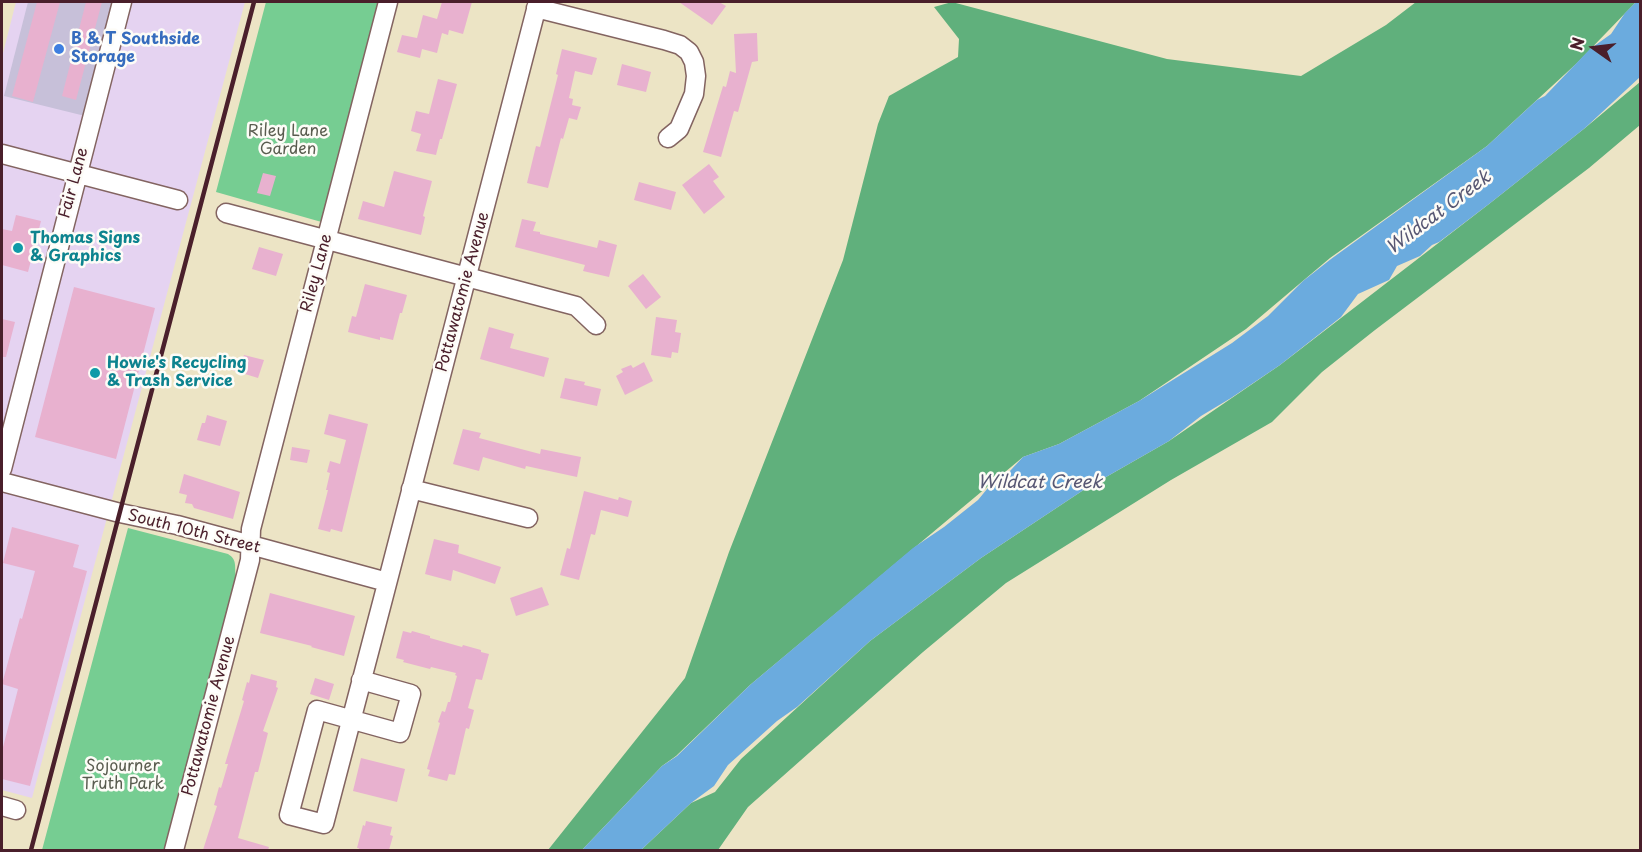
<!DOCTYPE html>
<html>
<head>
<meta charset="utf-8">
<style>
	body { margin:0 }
	#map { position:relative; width:1642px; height:852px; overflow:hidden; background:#ece4c5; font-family:"Playpen Sans",sans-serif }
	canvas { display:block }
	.frame { position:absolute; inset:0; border:3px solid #4a1f2b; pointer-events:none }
	.north { position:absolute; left:1564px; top:18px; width:60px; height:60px; -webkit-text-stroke:4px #fdfcf7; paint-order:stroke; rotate:284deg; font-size:16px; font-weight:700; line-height:24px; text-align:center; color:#4a1f2b }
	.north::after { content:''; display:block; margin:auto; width:21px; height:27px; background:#4a1f2b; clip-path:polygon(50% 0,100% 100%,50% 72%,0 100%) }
</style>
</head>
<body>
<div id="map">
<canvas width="1642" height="852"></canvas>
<div class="frame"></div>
<div class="north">N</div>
</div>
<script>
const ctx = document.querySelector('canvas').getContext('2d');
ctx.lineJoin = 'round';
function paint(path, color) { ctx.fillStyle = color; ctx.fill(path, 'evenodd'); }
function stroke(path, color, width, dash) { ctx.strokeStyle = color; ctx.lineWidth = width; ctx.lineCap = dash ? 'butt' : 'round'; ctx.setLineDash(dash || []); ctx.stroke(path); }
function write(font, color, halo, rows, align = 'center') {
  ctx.font = font + ' "Playpen Sans",sans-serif'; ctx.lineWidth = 5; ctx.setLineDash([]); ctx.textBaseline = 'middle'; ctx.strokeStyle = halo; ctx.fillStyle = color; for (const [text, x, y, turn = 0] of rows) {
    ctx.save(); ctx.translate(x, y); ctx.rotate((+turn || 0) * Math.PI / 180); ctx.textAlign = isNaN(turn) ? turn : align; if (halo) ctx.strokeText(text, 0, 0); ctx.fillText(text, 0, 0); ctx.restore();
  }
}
paint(new Path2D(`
	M16 2H245L32 798 2 790V57Z`), '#e5d3f1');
paint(new Path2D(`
	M28 2H114L85 116 4 96Z`), '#c7c0d9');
paint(new Path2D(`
	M266 2H382L325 223 216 192Z
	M128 528 228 554C238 560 234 567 236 578L164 850H42Z`), '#76cd92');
paint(new Path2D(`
	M952 2 1167 59 1301 76 1386 25 1416 2H1636L1577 63 1487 146 1330 258 1246 329 1139 401 1059 444 1023 457 750 685 676 756 662 766 582 850H548L685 678 729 552 843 260 878 124 889 96 958 57 959 39 934 7Z
	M1640 82V125L1589 168 1375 330 1322 372 1272 422 1171 480 1006 583 923 652 748 807 718 850H641L691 803 715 792 741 759 870 641 981 558 1085 489 1169 441 1280 365 1489 204 1585 128Z`), '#60b07c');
paint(new Path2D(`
	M1636 2H1640V77L1585 128 1489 204 1439 242 1432 245 1420 256 1397 266 1389 280 1358 294 1341 317 1280 365 1231 398 1201 416 1169 441 1085 489 981 558 870 641 797 707 777 721 728 765 714 786 691 803 641 850H582L662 766 677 756 750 685 913 548 944 527 978 500 992 483 1002 474 1010 471 1023 457 1059 444 1139 401 1232 343 1268 316 1303 281 1331 259 1487 146 1537 100 1545 96 1590 49 1611 34 1625 13Z`), '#6babde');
paint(new Path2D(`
	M37 2H60L33 102 12 96Z
	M86 2H102L76 100 62 96Z
	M442 2H472L463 34 449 30 448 35 442 33 437 53 422 49 420 58 397 52 402 35 417 38 423 15 437 19Z
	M679 2H719L726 6 712 25Z
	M757 33 758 61 752 62 738 112 734 111 721 157 703 152 723 86 726 87 730 71 736 73 734 34Z
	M562 49 597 58 592 75 575 71 569 98 573 99 572 105 581 107 577 120 569 118 563 139 561 138 548 188 527 183 536 146 540 147 558 75 556 74Z
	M622 64 651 72 646 92 617 85Z
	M438 79 457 84 442 139H440L436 155 416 151 421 134 411 131 416 111 429 114Z
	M709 164 719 177 713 181 725 197 704 214 682 185Z
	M394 171 432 181 423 216 425 217 421 235 358 219 363 201 384 207Z
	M263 173 276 176 270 196 257 193Z
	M639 182 676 192 671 210 634 200Z
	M16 215 41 221 28 272 2 265V229L12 231Z
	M522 219 536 222 533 231 540 232V234L597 248 599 240 617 245 609 277 583 271 585 265 515 247Z
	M259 247 283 254 276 276 252 269Z
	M643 274 661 297 646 309 628 286Z
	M365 284 407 295 402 313H400L393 340 380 337V340L348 332 352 316 356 317Z
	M74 287 155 308 116 459 35 437Z
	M656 317 677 320 675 332 681 333 678 353 672 352 671 358 651 355Z
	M2 319 15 322 6 357H2Z
	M489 327 514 334 510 348 549 358 544 377 480 359Z
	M244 355 264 360 258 378 232 370 235 359 242 361Z
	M644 362 653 381 625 395 616 376 623 372 621 369 631 365 633 368Z
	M565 378 585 382 584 385 601 389 597 406 560 398Z
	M329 414 368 424 342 532 331 529 330 532 318 529 328 490H326L330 473 327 472 330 461 340 464 346 440 324 434Z
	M207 415 227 421 220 446 197 440 202 423H205Z
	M463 429 481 433 479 438 540 454 541 449 581 457 577 477 526 466 525 469 483 457 479 471 453 464Z
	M292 447 310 450 307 463 290 460Z
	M184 474 240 492 233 519 194 508 192 504 185 503 187 495 179 493Z
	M584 491 618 500 619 497 632 501 628 517 601 510 595 535 591 534 579 580 560 575 567 548 570 549Z
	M12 527 79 545 73 567 87 571 30 786 2 779V751L18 689 2 684 20 618 22 619 35 571 3 563Z
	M434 539 459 545 458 553 501 567 495 584 453 570 451 581 425 574Z
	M542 587 549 605 516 616 510 598Z
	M270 593 355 616 344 656 311 647 312 646 260 633Z
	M403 631 411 633 412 631 430 636V638L462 647 463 645 481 650V652L489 654 482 680 476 679 468 708 474 710 469 729 466 728 455 775 449 774 447 781 428 776 430 770 427 769 440 723 438 722 442 711 445 712 448 702H450L457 676 455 675 456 673 431 667 430 669 403 662 404 660 396 658Z
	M251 674 277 681 276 687 278 688 263 731 268 733 258 772H255L238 838 269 847 268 850H203L217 806 214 805 219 787 221 788 228 764H225L244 701 242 700 247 682 249 683Z
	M315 678 334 684 329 700 310 694Z
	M361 758 405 769 397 802 353 791Z
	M366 821 392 827 390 835 393 836 389 850H358L359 848H357L363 825 365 826Z`), '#e8b1cf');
const minor = new Path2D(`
	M536 8 664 40 680 45 689 52 694 62 696 76 694 94 679 129 668 138
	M2 154 178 200
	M226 213 576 306 596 325
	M2 469 122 2
	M2 482 120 513 177 525 387 582
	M411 489 528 518
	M361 680 411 694 400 733 317 710 289 815 324 824C343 749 363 674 383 599L538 2
	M2 806 16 810
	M174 850 250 560 251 529 388 2`);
stroke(minor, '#836461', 21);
stroke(minor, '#fff', 18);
stroke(new Path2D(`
	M31 850 254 2`), '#4a1f2b', 4.5);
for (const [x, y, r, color] of [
	[59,49,6,"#3f7fe0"],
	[18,248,6,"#0f9aa8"],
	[95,373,6,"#0f9aa8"]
]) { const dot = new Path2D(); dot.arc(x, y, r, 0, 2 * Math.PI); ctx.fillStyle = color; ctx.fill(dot); stroke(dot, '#fdfcf7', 2); }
write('bold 16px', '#366cbe', '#fdfcf7', [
	["B & T Southside",71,40],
	["Storage",71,58]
], 'left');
write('16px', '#595c4f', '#fdfcf7', [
	["Riley Lane",288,132],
	["Garden",288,150],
	["Sojourner",123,767],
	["Truth Park",123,785]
]);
write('16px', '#4a1f2b', '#fdfcf7', [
	["Fair Lane",74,183,-75],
	["Riley Lane",317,273,-75],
	["Pottawatomie Avenue",463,292,-75],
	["South 10th Street",194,532,14],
	["Pottawatomie Avenue",209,716,-75]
]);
write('bold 16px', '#0d838f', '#fdfcf7', [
	["Thomas Signs",30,239],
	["& Graphics",30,257],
	["Howie's Recycling",107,364],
	["& Trash Service",107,382]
], 'left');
write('italic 18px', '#575773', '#fdfcf7', [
	["Wildcat Creek",1439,213,-37],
	["Wildcat Creek",1040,483]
]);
</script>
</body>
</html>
